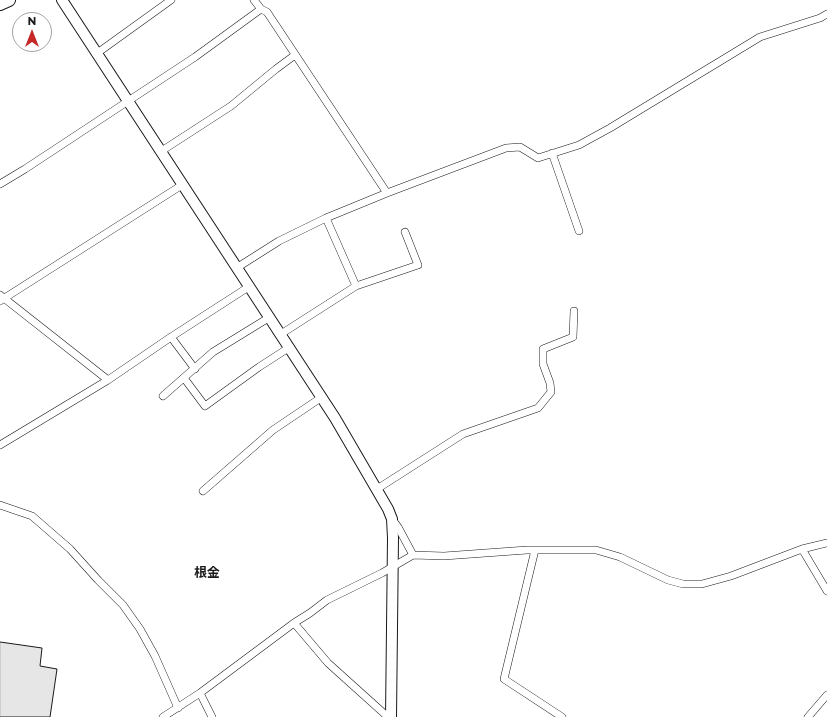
<!DOCTYPE html>
<html>
<head>
<meta charset="utf-8">
<style>
	body { margin:0 }
	#map { position:relative; width:827px; height:717px; overflow:hidden; background:#fff; font-family:Montserrat,sans-serif }
	canvas { display:block }
	.north { position:absolute; left:12px; top:12px; width:40px; height:40px; box-sizing:border-box; background:#fff; border:1px solid #a3a3a3; border-radius:50%; rotate:0deg; font-size:11px; font-weight:700; line-height:16px; text-align:center; color:#1a1a1a }
	.north::after { content:''; display:block; margin:auto; width:14px; height:18px; background:#c62828; clip-path:polygon(50% 0,100% 100%,50% 72%,0 100%) }
</style>
</head>
<body>
<div id="map">
<canvas width="827" height="717"></canvas>
<div class="north">N</div>
</div>
<script>
const ctx = document.querySelector('canvas').getContext('2d');
ctx.lineJoin = 'round';
function paint(path, color) { ctx.fillStyle = color; ctx.fill(path, 'evenodd'); }
function stroke(path, color, width, dash) { ctx.strokeStyle = color; ctx.lineWidth = width; ctx.lineCap = dash ? 'butt' : 'round'; ctx.setLineDash(dash || []); ctx.stroke(path); }
function write(font, color, halo, rows, align = 'center') {
  ctx.font = font + ' Montserrat,"Noto Sans JP",sans-serif'; ctx.lineWidth = 3; ctx.setLineDash([]); ctx.textBaseline = 'middle'; ctx.strokeStyle = halo; ctx.fillStyle = color; for (const [text, x, y, turn = 0] of rows) {
    ctx.save(); ctx.translate(x, y); ctx.rotate((+turn || 0) * Math.PI / 180); ctx.textAlign = isNaN(turn) ? turn : align; if (halo) ctx.strokeText(text, 0, 0); ctx.fillText(text, 0, 0); ctx.restore();
  }
}
const building = new Path2D(`
	M0 642 42 648 40 666 57 669 50 717H0Z`);
paint(building, '#e6e6e6');
stroke(building, '#1a1a1a', 1);
const street = new Path2D(`
	M254 0 261 9 267 12 387 193
	M96 54 171 0
	M160 152 231 106 276 69 295 55
	M552 153 579 231
	M0 184 25 169 195 57 261 9
	M326 218 356 286 418 265 405 232
	M238 267 279 241 326 218 387 193 506 148 520 147 538 158 579 145 610 128 760 37 820 18 827 14
	M0 295 108 380
	M0 301 182 185
	M281 334 356 286
	M171 337 195 369
	M184 378 205 406 259 367 290 347
	M163 396 213 352 270 317
	M0 445 108 380 171 337 250 286
	M377 489 463 434 538 408 551 392 550 383 543 364V349L573 337 574 311
	M203 491 273 430 322 397
	M0 505 32 516 70 549 98 580 123 605 140 629 155 656 178 708
	M392 519 398 527 413 555
	M802 549 827 591
	M535 550 504 679 562 717
	M294 623 328 663 388 717
	M200 693 212 717
	M163 717 200 693 294 623 310 613 327 600 382 573 413 555 444 556 527 550H596L620 557 668 580 683 584H702L731 576 802 549 827 543
	M808 717 827 695`);
const secondary = new Path2D(`
	M62 0 335 418 388 509 392 519 393 538 391 717`);
const primary = new Path2D(`
	M0 4 9 0`);
stroke(street, '#1a1a1a', 8);
stroke(secondary, '#1a1a1a', 12);
stroke(primary, '#1a1a1a', 14);
stroke(street, '#fff', 7);
stroke(secondary, '#fff', 10);
stroke(primary, '#fff', 12);
write('bold 13px', '#1a1a1a', '#fff', [
	["根金",207,573]
]);
</script>
</body>
</html>
